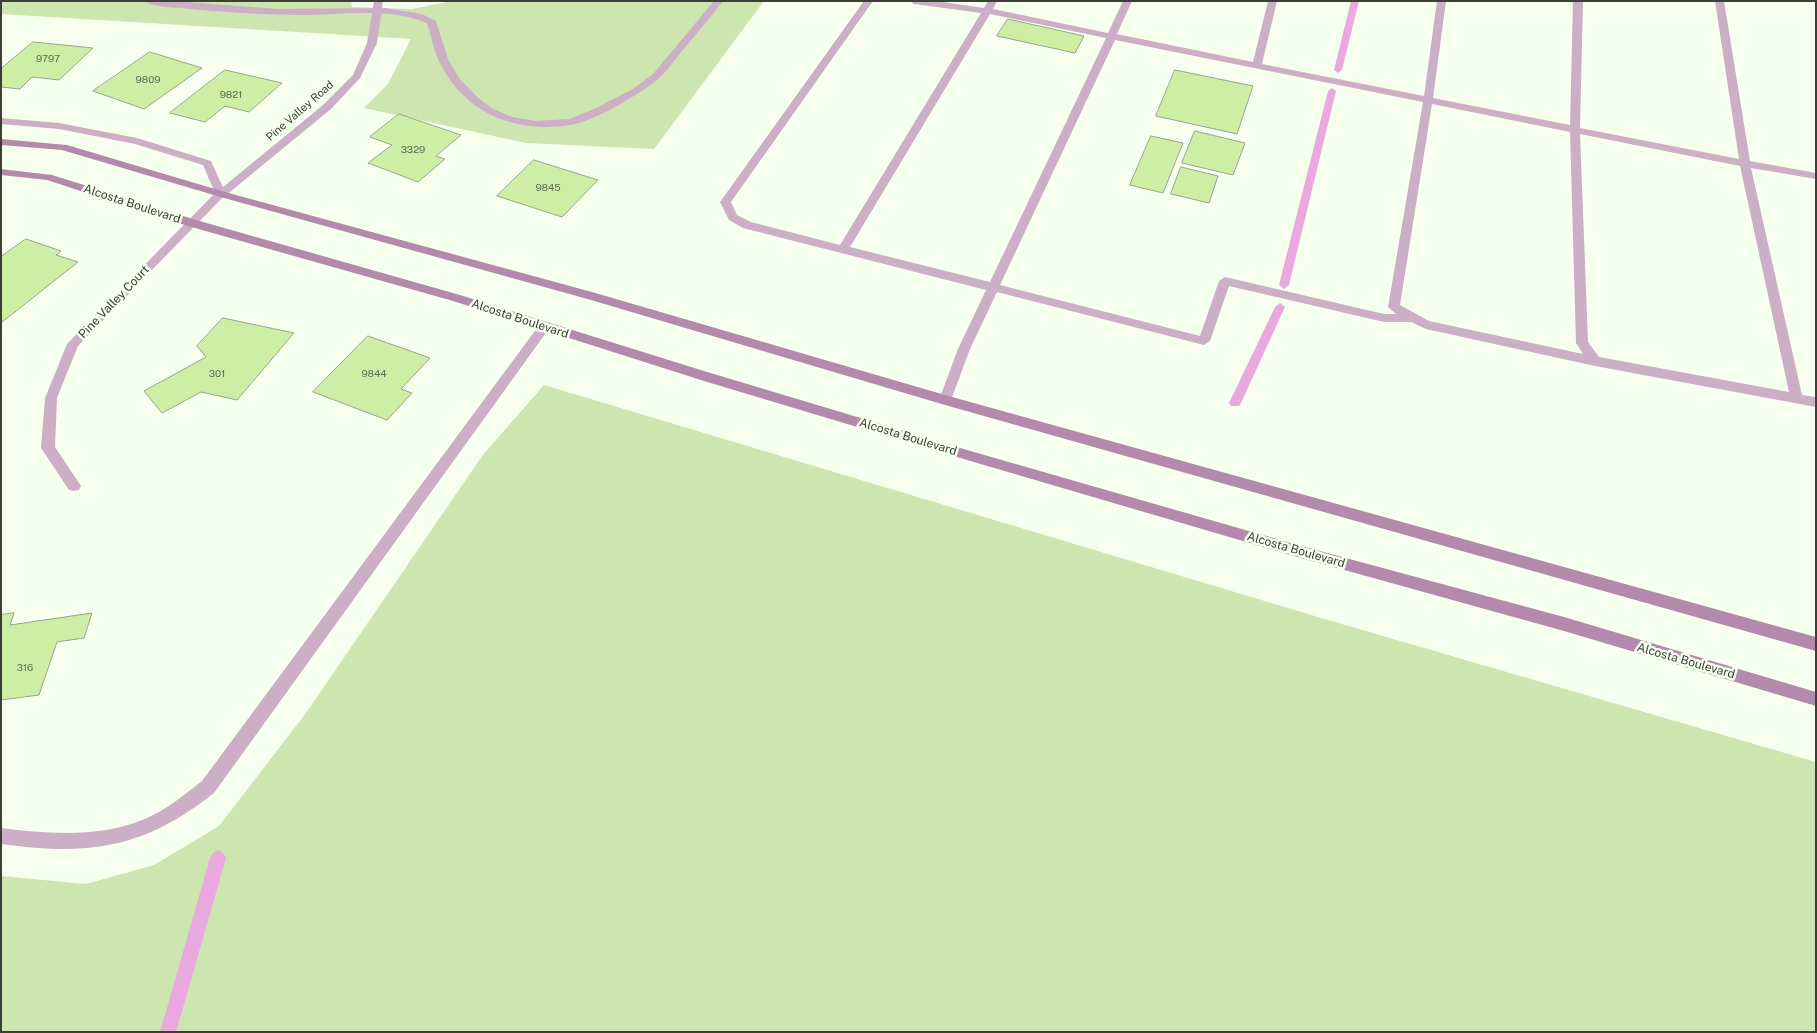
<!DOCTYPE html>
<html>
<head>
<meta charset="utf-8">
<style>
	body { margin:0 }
	#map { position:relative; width:1817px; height:1033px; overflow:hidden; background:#f6ffed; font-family:"Public Sans",sans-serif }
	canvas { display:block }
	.frame { position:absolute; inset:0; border:2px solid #3b3f36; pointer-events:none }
</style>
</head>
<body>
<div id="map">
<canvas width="1817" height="1033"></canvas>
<div class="frame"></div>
</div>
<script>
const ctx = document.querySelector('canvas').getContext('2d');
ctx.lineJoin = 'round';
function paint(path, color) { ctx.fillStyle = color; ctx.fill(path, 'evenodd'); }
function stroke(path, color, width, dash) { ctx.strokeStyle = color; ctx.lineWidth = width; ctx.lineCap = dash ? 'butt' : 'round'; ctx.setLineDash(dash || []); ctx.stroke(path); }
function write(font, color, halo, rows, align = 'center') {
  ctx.font = font + ' "Public Sans",sans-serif'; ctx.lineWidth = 5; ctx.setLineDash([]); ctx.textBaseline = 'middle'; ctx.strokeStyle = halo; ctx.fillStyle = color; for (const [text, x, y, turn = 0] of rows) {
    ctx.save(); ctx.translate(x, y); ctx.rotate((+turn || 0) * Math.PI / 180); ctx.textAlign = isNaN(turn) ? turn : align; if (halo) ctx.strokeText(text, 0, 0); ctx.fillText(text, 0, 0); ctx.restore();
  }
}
paint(new Path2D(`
	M1 1H351L352 7 412 9 452 1H764L654 149 526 143 364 108 388 84 411 39 1 14Z
	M544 385 1328 620 1816 762V1032H1V876L86 884 154 865 219 826 306 713 482 456Z`), '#cde5af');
paint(new Path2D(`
	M1351 1H1359L1342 70 1338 73 1334 70Z
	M1332 88 1336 91 1289 285 1284 289 1279 285 1328 91Z
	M1280 303 1285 307 1241 403 1239 406H1231L1229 403 1275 307Z
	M218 850 223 853 226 858 176 1032H160L210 858 213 853Z`), '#e9a9de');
const building = new Path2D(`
	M1008 19 1084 36 1075 53 997 36Z
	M33 42 93 48 59 80 32 77 20 89 1 87V69Z
	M150 52 202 68 144 109 93 91Z
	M225 70 282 83 249 112 225 106 205 122 170 113Z
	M1175 70 1253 86 1237 134 1156 116Z
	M399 114 461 135 436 156 445 159 418 182 368 163 392 145 370 137Z
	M1195 131 1245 143 1233 175 1182 163Z
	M1151 136 1183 143 1163 193 1130 185Z
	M534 160 598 180 562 217 497 196Z
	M1181 167 1218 176 1209 203 1171 194Z
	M26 239 61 251 56 255 78 262 1 323V257Z
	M223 318 294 333 237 400 201 392 162 413 144 391 206 357 197 346Z
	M368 336 430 358 401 389 412 393 387 420 313 392Z
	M14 613 10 625 92 613 84 638 57 642 39 695 1 700V615Z`);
paint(building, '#cdeea4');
stroke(building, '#99a38f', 1);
paint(new Path2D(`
	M145 1H172L279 9 385 8 422 14 436 21 448 59 459 78 477 97 493 109 512 117 536 121 569 119 592 110 633 89 653 74 714 1H723C710 18 696 34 682 51 674 60 667 72 657 80 638 95 595 121 570 125 514 134 462 112 438 59 433 48 431 34 427 23 388 7 343 15 303 15 265 15 227 12 189 9 177 7 154 8 145 1Z
	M864 1H873L731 202 737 215 751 222 840 245 981 13 914 4 910 1H936L984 8 988 1H997L993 9 1108 33 1123 1H1132L1117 34 1253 62 1268 1H1277L1262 64 1424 96 1437 1H1446L1433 98 1570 125 1573 1H1583L1580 128 1739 159 1715 1H1724L1750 161 1816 173V179L1751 168 1802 395 1816 397V407L1595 366 1426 329 1411 322H1384L1229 286 1210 341 1204 345 997 292 970 349 951 400 949 403H941L939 400 958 349 986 290 743 228 729 220 720 202ZM990 14 1106 38 990 282 850 247ZM1115 40 1423 102 1388 307 1396 314H1384L1225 277 1219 281 1200 336 1000 285ZM1432 104 1570 132 1576 343 1583 354 1429 321 1400 305ZM1580 134 1740 166 1789 392 1599 357 1588 342Z
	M544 323 548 324 550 327 548 330 214 793C143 849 89 856 1 844V828C48 834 100 838 145 819 166 810 184 795 202 781L540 324Z`), '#ccafc6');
paint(new Path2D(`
	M1 118 59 123 137 138 211 161 226 194 78 346 57 398 55 447 81 486 79 490 74 491 69 490 41 448 45 398 67 344 215 193 203 165 135 144 59 129 1 124Z`), '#ccafc6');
paint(new Path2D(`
	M374 1H383L377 43 360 78 331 109 225 196H217L216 194 217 192 323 105 353 75 367 43Z`), '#ccafc6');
paint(new Path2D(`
	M1 139 67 145 225 192 592 292 945 395 1816 637V651L945 405 591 300 217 196 62 150 1 145Z
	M1 169 52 175 196 220 460 295 704 371 967 450 1294 544 1564 617 1816 692V706L1564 631 1294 556 967 460 704 381 453 301 188 226 47 180 1 175Z`), '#b38aac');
write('10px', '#606b52', null, [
	["9797",48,59],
	["9809",148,80],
	["9821",231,95],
	["3329",413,150],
	["9845",548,188],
	["301",217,374],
	["9844",374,374],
	["316",25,668]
]);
write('11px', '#3b3f36', '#f6ffed', [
	["Pine Valley Road",300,111,-41]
]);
write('12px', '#3b3f36', '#f6ffed', [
	["Alcosta Boulevard",132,204,18],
	["Pine Valley Court",114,302,-46],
	["Alcosta Boulevard",520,319,18],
	["Alcosta Boulevard",908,437,17],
	["Alcosta Boulevard",1296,550,16],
	["Alcosta Boulevard",1686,661,16]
]);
</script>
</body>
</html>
